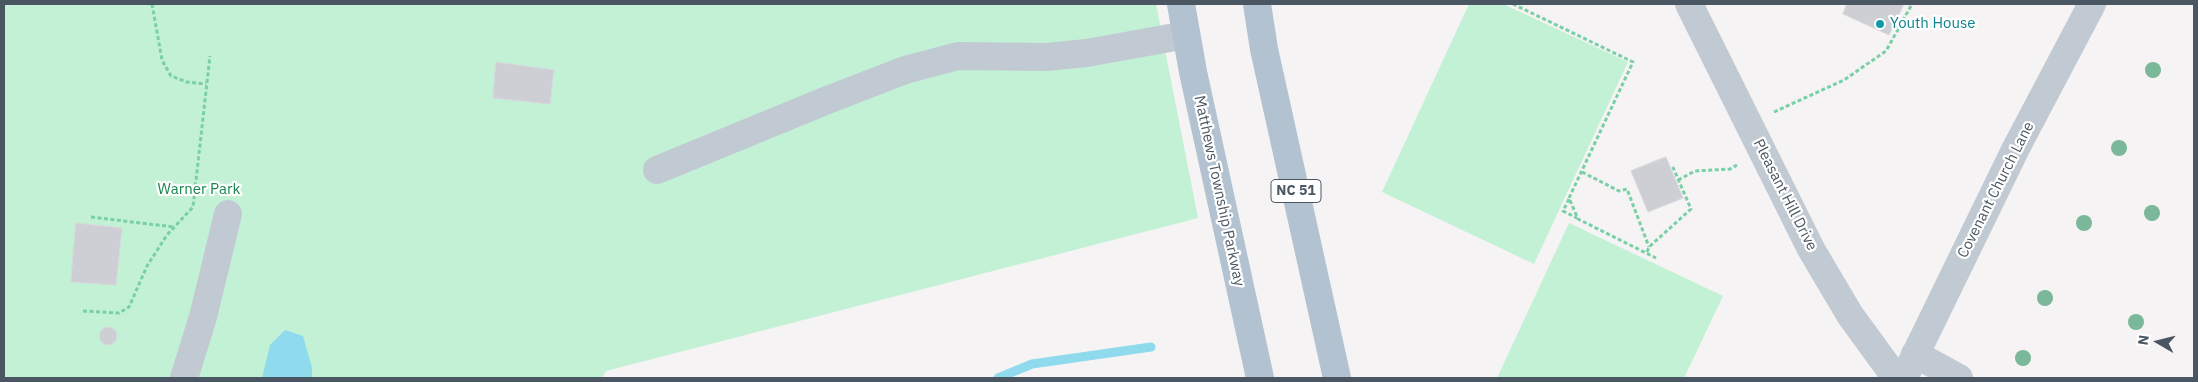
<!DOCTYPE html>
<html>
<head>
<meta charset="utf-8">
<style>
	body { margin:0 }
	#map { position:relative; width:2198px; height:382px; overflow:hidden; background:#f5f3f3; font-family:"IBM Plex Sans",sans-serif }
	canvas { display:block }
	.frame { position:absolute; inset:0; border:5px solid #4a5661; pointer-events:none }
	.north { position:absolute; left:2133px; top:317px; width:50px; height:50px; -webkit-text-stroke:4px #fff; paint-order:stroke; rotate:278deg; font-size:14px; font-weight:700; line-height:20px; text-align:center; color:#4a5661 }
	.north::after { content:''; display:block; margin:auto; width:18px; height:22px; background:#4a5661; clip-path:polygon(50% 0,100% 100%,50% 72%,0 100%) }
</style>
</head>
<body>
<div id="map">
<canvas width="2198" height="382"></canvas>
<div class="frame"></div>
<div class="north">N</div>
</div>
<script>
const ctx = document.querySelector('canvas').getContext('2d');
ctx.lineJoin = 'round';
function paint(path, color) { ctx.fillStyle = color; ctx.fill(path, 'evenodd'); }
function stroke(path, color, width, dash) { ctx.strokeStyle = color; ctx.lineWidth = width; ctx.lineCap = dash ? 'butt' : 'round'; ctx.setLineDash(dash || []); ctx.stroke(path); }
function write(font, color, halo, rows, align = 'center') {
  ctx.font = font + ' "IBM Plex Sans",sans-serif'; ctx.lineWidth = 4.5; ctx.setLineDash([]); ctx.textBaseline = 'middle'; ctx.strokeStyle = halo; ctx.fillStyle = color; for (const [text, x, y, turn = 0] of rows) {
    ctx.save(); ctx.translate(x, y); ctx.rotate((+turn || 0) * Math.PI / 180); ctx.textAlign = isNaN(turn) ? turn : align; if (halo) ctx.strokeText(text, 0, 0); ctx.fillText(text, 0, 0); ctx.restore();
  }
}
paint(new Path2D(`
	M4 4H1156L1198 218 606 371 602 378H4Z
	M1469 4H1503L1628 62 1534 264 1382 192Z
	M1569 223 1723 296 1684 378H1497Z`), '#c3f1d5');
paint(new Path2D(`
	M285 330 303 336 312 368V378H262L270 345Z`), '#90daee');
stroke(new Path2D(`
	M998 378 1032 364 1151 347`), '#90daee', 9);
const building = new Path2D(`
	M1847 4H1904L1889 35 1843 14Z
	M496 62 554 70 550 104 493 98Z
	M1666 157 1683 198 1648 212 1631 171Z
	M76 223 122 228 116 285 71 282Z
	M99 336a9 9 0 1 1 18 0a9 9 0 1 1-18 0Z`);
paint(building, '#cdcfd5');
stroke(building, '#d7d9de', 1);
stroke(new Path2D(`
	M152 4 162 60 171 76 187 82 206 84
	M1513 4 1633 62 1569 198 1578 219 1656 258
	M1774 112 1844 80 1886 51 1912 4
	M1582 172 1619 191 1627 189 1649 247
	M1678 180 1695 171 1730 169 1737 165
	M1569 199 1563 211 1577 218
	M91 217 174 227
	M1647 252 1649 247 1691 209 1672 165
	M83 311 119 313 129 307 147 266 167 235 193 207 210 56`), '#7ad0a6', 3, [4, 2.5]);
stroke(new Path2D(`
	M1689 4 1811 249 1850 315 1896 378
	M657 170 825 101 905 70 958 56 1046 57 1087 53 1186 35
	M1915 354 1959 378
	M184 378 203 317 228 214
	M1904 378 2016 148 2092 4`), '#c1cad2', 28);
stroke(new Path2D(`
	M1181 4 1193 72 1260 378
	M1257 4 1264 49 1337 378`), '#b3c2d1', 28);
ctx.fillStyle = '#7bb799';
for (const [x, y] of [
	[2153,70],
	[2119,148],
	[2152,213],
	[2084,223],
	[2045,298],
	[2136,322],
	[2023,358]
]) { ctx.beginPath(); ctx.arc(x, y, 8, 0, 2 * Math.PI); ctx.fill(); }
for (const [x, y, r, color] of [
	[1880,24,5,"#0f9aa8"]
]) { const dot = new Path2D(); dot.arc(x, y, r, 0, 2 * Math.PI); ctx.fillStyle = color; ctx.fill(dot); stroke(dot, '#fff', 2); }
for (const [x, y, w] of [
	[1296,191,50]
]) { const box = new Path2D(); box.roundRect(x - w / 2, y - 11.5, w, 23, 4); ctx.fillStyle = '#fff'; ctx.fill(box); stroke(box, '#4a5661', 1); }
write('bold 14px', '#4a5661', null, [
	["NC 51",1296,191]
]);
write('15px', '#0d838f', '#fff', [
	["Youth House",1890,24]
], 'left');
write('15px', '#17864f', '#fff', [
	["Warner Park",199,190]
]);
write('15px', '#4a5661', '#fff', [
	["Covenant Church Lane",1996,190,-63],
	["Matthews Township Parkway",1219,191,78],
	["Pleasant Hill Drive",1785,195,63]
]);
</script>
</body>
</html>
